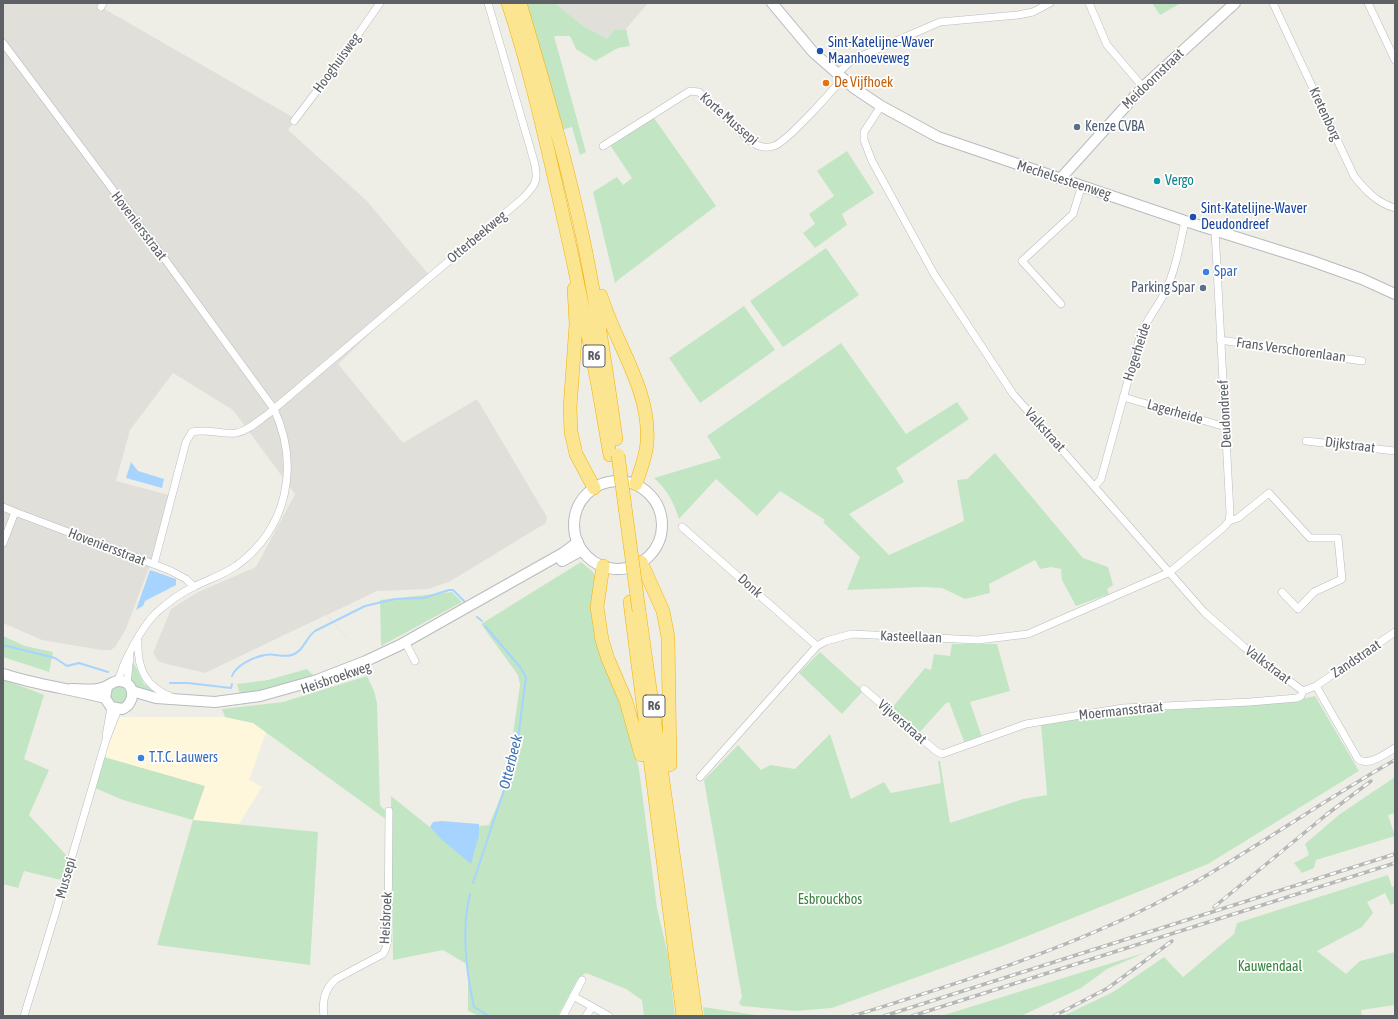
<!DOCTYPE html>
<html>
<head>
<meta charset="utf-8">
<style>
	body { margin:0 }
	#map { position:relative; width:1398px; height:1019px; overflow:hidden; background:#efeee6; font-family:"Asap Condensed",sans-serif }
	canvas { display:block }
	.frame { position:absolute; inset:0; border:4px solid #5d6166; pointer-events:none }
</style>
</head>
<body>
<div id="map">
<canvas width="1398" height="1019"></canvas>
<div class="frame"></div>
</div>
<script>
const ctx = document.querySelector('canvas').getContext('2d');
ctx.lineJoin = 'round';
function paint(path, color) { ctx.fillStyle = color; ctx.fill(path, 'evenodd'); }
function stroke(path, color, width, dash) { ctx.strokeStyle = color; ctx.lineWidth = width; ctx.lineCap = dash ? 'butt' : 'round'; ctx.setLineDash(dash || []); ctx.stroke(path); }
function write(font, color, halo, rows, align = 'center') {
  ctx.font = font + ' "Asap Condensed",sans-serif'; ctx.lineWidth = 3.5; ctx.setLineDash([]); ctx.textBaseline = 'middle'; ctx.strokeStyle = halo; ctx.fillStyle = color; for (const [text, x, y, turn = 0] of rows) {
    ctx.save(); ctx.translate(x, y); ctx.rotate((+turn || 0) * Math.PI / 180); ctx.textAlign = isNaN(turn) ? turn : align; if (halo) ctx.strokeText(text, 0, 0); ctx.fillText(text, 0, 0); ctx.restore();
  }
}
paint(new Path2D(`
	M119 717H225L253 723 266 732 249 780 262 787 239 824 193 820 204 786 104 757Z`), '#fef7dc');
paint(new Path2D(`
	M3 3H103L101 7 296 119 288 130 366 200 430 276 338 364 403 443 477 399 547 517 546 523 449 582 428 589 377 591 327 615 363 655 326 615 205 673 163 663 158 661 153 653 171 609 198 592 256 567 295 494 233 410 173 373 130 430 116 481 169 495 149 568 126 629 115 647 111 650H101L42 640 3 623Z
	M555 3H648L626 29 614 30 607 39 582 25Z`), '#e1dfda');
paint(new Path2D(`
	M524 3H555L582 25 607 39 614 30 626 29 630 46 618 48 595 61 576 49 570 36H554L586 152 580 155 572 127 561 130Z
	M1152 3H1181L1160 15Z
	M654 118 716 206 618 280 615 283 593 192 617 177 623 185 632 178 610 145Z
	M847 151 874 193 842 214 847 225 815 248 803 233 815 224 809 214 834 196 817 171Z
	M826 248 859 295 783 347 750 301Z
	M744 306 775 350 700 403 669 358Z
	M841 343 906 434 957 402 969 419 896 468 904 482 849 514 889 555 964 521 957 480 967 479 995 453 1083 558 1108 567 1113 585 1107 589 1109 594 1076 606 1062 580 1061 569 1051 567 1040 569 1035 560 989 584 990 593 965 599 942 588 924 587 847 590 860 557 823 522 825 520 780 491 757 516 716 479 679 519C673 501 668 491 654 478L721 458 707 436Z
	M581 562 593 572 596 577 601 655 626 720 639 769 657 908 668 955 675 1016H644L642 1000 626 989 586 973 577 980 558 1016H479L468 1011V965L443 950 393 960 391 796 466 856 478 826 489 825 523 743 512 741 520 685 518 675 481 624Z
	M452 592 462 602 381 646 380 600Z
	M3 636 25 646 53 652 49 672 3 657Z
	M952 644H997L1010 691 970 702 982 737 965 744 949 702 945 704 918 734 891 709 925 668 931 670 934 654 950 656Z
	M820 652 863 691 842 714 799 673Z
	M134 663 144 684 158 694 135 688 131 680 132 664Z
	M307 669 313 675 266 689 240 694 237 684 268 680Z
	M367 676 374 691 377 703 380 805 387 813V820L253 723 225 717 222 709 283 702Z
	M3 679 44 695 24 759 49 770 29 815 68 857 61 880 24 871 18 888 3 884Z
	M109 695a9 9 0 1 1 18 0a9 9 0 1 1-18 0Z
	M1315 696 1359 771 1208 864 1000 947 832 1008 796 1011 742 1006 739 1003 742 997 704 780 738 745 761 770 770 765 795 769 830 734 851 799 884 782 891 793 941 783 938 761H940L950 823 1023 799 1047 795 1041 724 1124 711 1301 699Z
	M104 757 205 786 193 820 318 832 310 965 157 945 193 820 123 800 95 788Z
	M1395 777V813L1388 815 1395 836 1316 860 1314 868 1302 873 1294 863 1309 855 1305 844 1340 814Z
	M1388 875 1392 887 1395 886V903L1391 905 1385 893 1367 902 1373 913 1362 927 1317 951 1346 974 1360 961 1395 952V1005L1361 1010 1362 1016H1063L1113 992 1164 957 1183 977 1234 934 1237 923Z
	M1147 952 1107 969 1081 988 1021 1016H941Z
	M703 1007 762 1016H704Z`), '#c2e6c4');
paint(new Path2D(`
	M131 462 138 471 164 479 162 488 126 478Z
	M150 570 176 579V585L145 601 143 606 136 610Z
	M442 821 479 824V835L471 864 441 839 430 827 433 822Z`), '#a7d4fe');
stroke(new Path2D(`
	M477 617 482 621
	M3 645 55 658 67 666 79 663 108 672
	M232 676C236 665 254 657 265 655 274 653 283 658 292 655 304 651 306 637 315 631L365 606 395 599 424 598 449 590H453L465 602
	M170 683H188L231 688 232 684
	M473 883 516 754 526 677 520 667 485 626
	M470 894C461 930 466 971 474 1007L489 1016`), '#a7d4fe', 2);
const street = new Path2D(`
	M1089 3 1107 45 1143 87
	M1273 3 1354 176C1365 190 1377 203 1395 208
	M1368 3 1395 60
	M101 7 103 3
	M3 43 164 258 274 409C300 466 288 528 236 566 223 575 207 580 193 587 179 594 167 603 156 613 143 626 133 645 125 662 122 668 121 675 117 681
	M837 74 852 60 940 22 1018 15 1033 12 1050 3
	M881 106 864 132V140L872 161 934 274 1013 394 1204 612 1244 647 1303 691 1316 686 1395 632
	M294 121 338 63 380 3
	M603 146 690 91 699 92 749 140C757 146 764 149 774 146 788 141 831 92 843 78
	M1061 304 1022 261 1073 214 1082 185
	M1220 340 1362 361
	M1123 397 1226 427
	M1306 441 1395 451
	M1095 486 1101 479 1141 333C1148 318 1159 305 1166 290 1176 268 1180 244 1185 221
	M3 507 15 512
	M1229 521 1238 518 1269 493 1310 538H1338L1342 579 1314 592 1298 609 1282 592
	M682 527 817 646
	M3 543 15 512 169 570 186 579 194 587
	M154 564 186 442 192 432C207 428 221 435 236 433 248 431 258 421 268 414L522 199C536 185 539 180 534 161L488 3
	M138 641C137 668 145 687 172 697
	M405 642 415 661
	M127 683 130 656
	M1316 686 1358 759C1368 767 1385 754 1395 748
	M864 689 936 751 942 754 1026 724 1123 708 1250 702 1297 698 1301 696 1303 691
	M106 736 111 707
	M700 777 817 646 826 641 852 634 978 640 1028 634 1170 572 1224 527 1229 521 1230 513 1215 230
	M573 996 609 1016
	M24 1016 56 911 106 740 118 709
	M324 1016C322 1002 325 988 336 979L383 954 386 948 388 938 389 811
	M563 1016 582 980
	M586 1016 592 1007`);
const secondary = new Path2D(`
	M772 3 813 52 854 88 881 106 938 137 1185 221 1309 260 1362 279 1395 294
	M1061 178 1143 87 1235 3
	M574 525a44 44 0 1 1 88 0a44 44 0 1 1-88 0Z
	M562 561 582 550
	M3 674C37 685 71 689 105 698
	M71 689C80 689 93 691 102 688 108 687 112 681 119 681 136 681 136 704 122 709L111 707 105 698 107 687
	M132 691 156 698 215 702 260 696 317 680 366 661 400 645 563 553 578 542`);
const highway = new Path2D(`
	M508 3C528 63 542 124 556 185 577 275 595 364 610 455
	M520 3C544 84 568 165 585 248 598 311 607 375 616 439
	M574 289 576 324 570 408 571 432 576 454 594 488
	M601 296C616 345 651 390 647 443 646 457 640 471 636 484
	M641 562 663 611 668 637 670 765
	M603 566 597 607 602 640 608 659 626 701 641 755
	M630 602 683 1016
	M639 611 696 1016`);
stroke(street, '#b8bbbf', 8);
stroke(secondary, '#b7babf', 12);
stroke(highway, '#f2b103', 14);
stroke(street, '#fff', 7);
stroke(secondary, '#fff', 10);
stroke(highway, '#fce590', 13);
const rail = new Path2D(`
	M1214 907 1326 815 1371 781
	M853 1016C955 984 1057 953 1153 905 1237 862 1313 806 1395 760
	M884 1016 1395 854
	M912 1016 1395 863
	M1054 1016 1108 988 1172 941`);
stroke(rail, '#b6b7b7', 3.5);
stroke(rail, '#fff', 2, [6]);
const highwayBridge = new Path2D(`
	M618 455 639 611`);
stroke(highwayBridge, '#f2b103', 14, []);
stroke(highwayBridge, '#fce590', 13);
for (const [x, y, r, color] of [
	[820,51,4,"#1a4fb4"],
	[826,83,4,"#e8710a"],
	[1077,127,4,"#5c6f8a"],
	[1157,181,4,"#0f9aa8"],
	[1193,217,4,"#1a4fb4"],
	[1206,272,4,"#3f7fe0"],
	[1203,288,4,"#5c6f8a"],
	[141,758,4,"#3f7fe0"]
]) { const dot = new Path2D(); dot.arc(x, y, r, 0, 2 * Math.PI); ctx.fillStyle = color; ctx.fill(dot); stroke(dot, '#fff', 1.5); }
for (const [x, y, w] of [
	[594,356,22],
	[654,706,22]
]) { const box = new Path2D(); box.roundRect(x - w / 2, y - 11, w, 22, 3); ctx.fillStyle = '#fff'; ctx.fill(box); stroke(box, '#5d6166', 1); }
write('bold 13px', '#5d6166', null, [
	["R6",594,356],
	["R6",654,706]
]);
write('14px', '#164399', '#fff', [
	["Sint-Katelijne-Waver",828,43],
	["Maanhoeveweg",828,59],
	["Sint-Katelijne-Waver",1201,209],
	["Deudondreef",1201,225]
], 'left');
write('14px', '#5d6166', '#fff', [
	["Hooghuisweg",337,63,-54],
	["Meidoornstraat",1153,79,-44],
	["Kretenborg",1325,114,65],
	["Korte Mussepi",729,119,41],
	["Mechelsesteenweg",1064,180,18],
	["Hoveniersstraat",139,226,53],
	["Otterbeekweg",477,237,-40],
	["Frans Verschorenlaan",1291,350,8],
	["Hogerheide",1137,352,-72],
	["Lagerheide",1175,412,16],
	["Deudondreef",1225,414,-93],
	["Valkstraat",1045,430,48],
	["Dijkstraat",1350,445,7],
	["Hoveniersstraat",107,547,21],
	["Donk",750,586,42],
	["Kasteellaan",911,637,2],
	["Zandstraat",1356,659,-34],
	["Valkstraat",1268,665,37],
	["Heisbroekweg",336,678,-19],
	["Moermansstraat",1121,711,-6],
	["Vijverstraat",902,722,41],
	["Mussepi",66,878,-74],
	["Heisbroek",386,918,-87]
]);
write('14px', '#c56008', '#fff', [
	["De Vijfhoek",834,83]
], 'left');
write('14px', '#4e5e75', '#fff', [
	["Kenze CVBA",1085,127],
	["Parking Spar",1195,288,"right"]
], 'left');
write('14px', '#0d838f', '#fff', [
	["Vergo",1165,181]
], 'left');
write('14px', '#366cbe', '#fff', [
	["Spar",1214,272],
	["T.T.C. Lauwers",149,758]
], 'left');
write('14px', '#36843d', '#fff', [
	["Esbrouckbos",830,900],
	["Kauwendaal",1270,967]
]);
write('italic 15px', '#4274b1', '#fff', [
	["Otterbeek",511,762,-76]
]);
</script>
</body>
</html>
